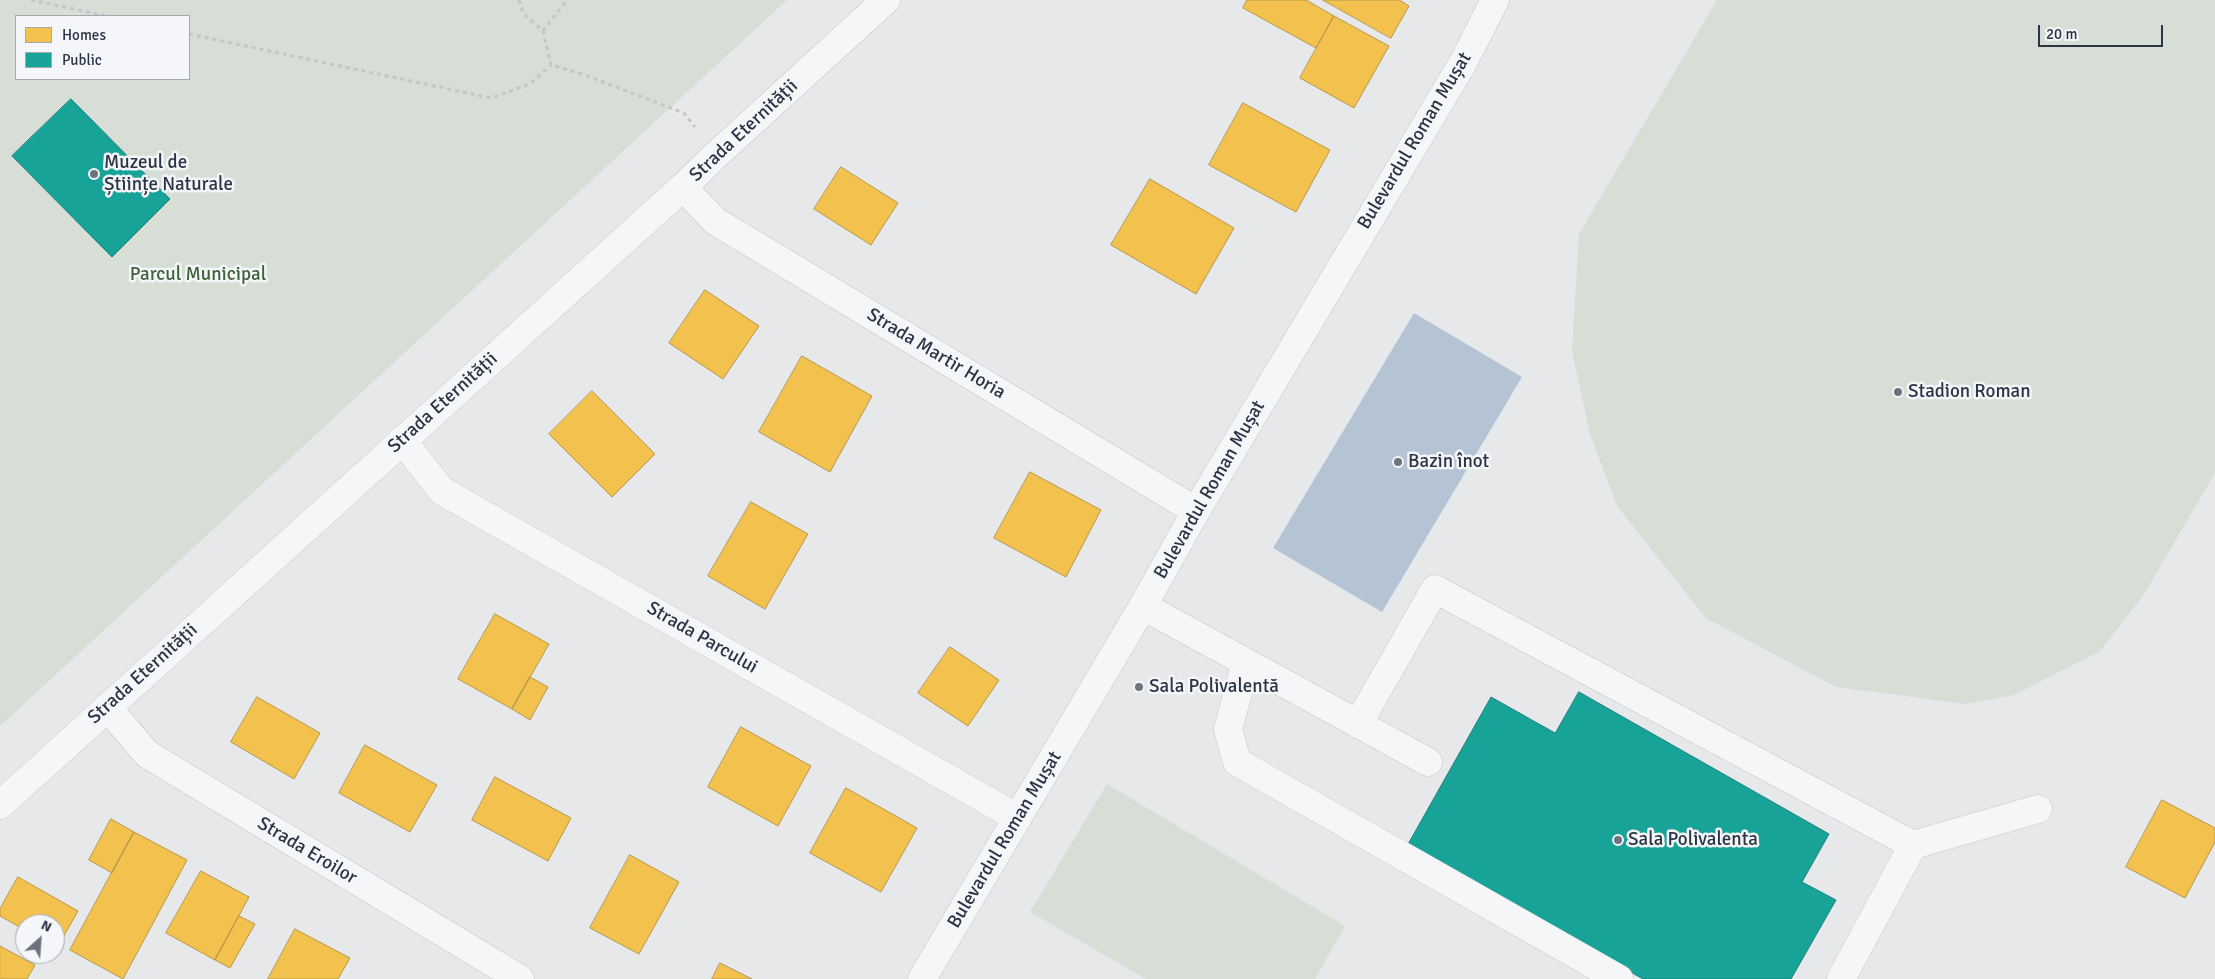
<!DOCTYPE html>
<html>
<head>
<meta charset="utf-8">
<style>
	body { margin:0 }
	#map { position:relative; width:2215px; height:979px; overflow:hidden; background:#e6e8ea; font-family:Signika,sans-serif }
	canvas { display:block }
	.legend { position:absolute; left:15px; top:15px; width:175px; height:65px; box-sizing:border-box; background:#f4f6f9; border:1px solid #a4a8b1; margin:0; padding:6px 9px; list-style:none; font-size:15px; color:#2b3445 }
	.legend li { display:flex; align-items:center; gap:10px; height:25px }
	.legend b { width:25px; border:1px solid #a4a8b1 }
	.north { position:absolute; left:15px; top:914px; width:50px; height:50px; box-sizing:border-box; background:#f4f6f9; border:1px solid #a4a8b1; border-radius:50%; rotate:26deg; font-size:14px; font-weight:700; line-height:20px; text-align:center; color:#2b3445 }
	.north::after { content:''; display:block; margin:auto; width:18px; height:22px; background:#6c737f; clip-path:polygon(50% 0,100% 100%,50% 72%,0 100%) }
	.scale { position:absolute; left:2038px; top:25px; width:125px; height:22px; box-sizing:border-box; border:2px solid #2b3445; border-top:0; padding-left:6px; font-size:15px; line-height:18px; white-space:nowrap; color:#2b3445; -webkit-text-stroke:4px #f4f6f9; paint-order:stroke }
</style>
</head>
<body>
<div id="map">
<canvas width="2215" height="979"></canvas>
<ul class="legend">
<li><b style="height:14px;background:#f2c14e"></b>Homes</li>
<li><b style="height:14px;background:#17a398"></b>Public</li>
</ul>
<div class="north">N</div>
<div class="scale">20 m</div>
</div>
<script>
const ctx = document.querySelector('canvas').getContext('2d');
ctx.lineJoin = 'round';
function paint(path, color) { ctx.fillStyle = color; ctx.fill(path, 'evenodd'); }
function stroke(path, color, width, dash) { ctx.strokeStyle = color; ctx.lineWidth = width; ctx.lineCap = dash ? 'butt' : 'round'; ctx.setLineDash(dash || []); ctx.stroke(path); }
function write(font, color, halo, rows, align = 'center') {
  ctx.font = font + ' Signika,sans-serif'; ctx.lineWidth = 5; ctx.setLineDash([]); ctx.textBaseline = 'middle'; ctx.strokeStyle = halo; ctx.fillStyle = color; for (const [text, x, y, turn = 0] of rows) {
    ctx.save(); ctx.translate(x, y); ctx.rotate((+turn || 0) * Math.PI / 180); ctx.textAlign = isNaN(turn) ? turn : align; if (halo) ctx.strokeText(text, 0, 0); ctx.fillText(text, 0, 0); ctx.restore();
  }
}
paint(new Path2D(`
	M0 0H787L0 726ZM16 16H189V79H16Z
	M1717 0H2215V473L2143 596 2100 651 2014 695 1966 704 1836 687 1706 618 1617 506 1590 434 1572 351 1579 234Z
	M1107 784 1345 926 1315 979H1146L1030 912Z`), '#d6ded6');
paint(new Path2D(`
	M1414 313 1522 377 1382 612 1273 548Z`), '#b4c4d5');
const homes = new Path2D(`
	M1247 0H1306L1334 16 1316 48 1243 8Z
	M1323 0H1399L1409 6 1391 38Z
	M1334 16 1389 46 1354 108 1300 78Z
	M1243 103 1330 150 1296 212 1209 165Z
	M841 167 898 203 871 245 814 209Z
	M1150 179 1234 228 1196 294 1111 245Z
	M705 290 759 326 723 379 669 343Z
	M802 356 872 396 830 472 759 432Z
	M592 391 655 454 612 497 549 434Z
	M1030 472 1101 510 1066 577 994 538Z
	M751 502 808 534 765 609 708 576Z
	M495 614 549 644 512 709 458 679Z
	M950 647 999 680 968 726 918 693Z
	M530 677 548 687 530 720 512 709Z
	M257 697 320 733 294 779 231 742Z
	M741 727 811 766 778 826 708 787Z
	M365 745 437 785 410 832 339 793Z
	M495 777 571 818 548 861 472 820Z
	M846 788 917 828 881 892 810 853Z
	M2162 800 2215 828V842L2185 898 2126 867Z
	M111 819 134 832 112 873 89 860Z
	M134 832 187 860 123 979 70 950Z
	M630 855 679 882 639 954 590 928Z
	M201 871 249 897 215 960 166 933Z
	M18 877 78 911 57 948 55 947V924H25V930L0 916V909Z
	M239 916 255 924 230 968 215 960Z
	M295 929 350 958 338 979H268Z
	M0 946 35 965 27 979H0Z
	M720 963 752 979H712Z`);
paint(homes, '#f2c14e');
stroke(homes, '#b6974b', 1);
const public = new Path2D(`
	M71 99 170 199 112 257 12 156Z
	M1579 692 1829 834 1802 882 1836 900 1791 979H1643L1407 846 1491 697 1555 733Z`);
paint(public, '#17a398');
stroke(public, '#1d827f', 1);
const minor = new Path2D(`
	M683 187 715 221 1196 511
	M402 440 442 491 1018 818
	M1143 606 1428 762
	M1246 663 1228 729 1237 762 1619 979
	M107 707 147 754 520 979
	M1358 724 1435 589 1913 845 1841 979
	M0 805 683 187 716 155 886 0
	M1913 845 2038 809
	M922 979 1143 606 1196 511 1464 61 1495 0`);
stroke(minor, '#c4c6c8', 29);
stroke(new Path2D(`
	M31 0 107 16
	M519 0 523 13 543 31 551 65 582 74 684 113 695 127
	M543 31 567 0
	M189 34 491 98 530 84 551 65`), '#c5c6ca', 3, [4, 4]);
stroke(minor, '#f5f6f7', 28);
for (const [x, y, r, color] of [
	[94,174,5,"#6c737f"],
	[1898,392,5,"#6c737f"],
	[1398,462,5,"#6c737f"],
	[1139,687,5,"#6c737f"],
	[1618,840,5,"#6c737f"]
]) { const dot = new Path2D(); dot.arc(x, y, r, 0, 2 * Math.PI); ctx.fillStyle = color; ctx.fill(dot); stroke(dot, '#f4f6f9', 2); }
write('19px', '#2b3445', '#f4f6f9', [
	["Strada Eternității",744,131,-43],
	["Bulevardul Roman Mușat",1415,141,-59],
	["Strada Martir Horia",936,354,31],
	["Strada Eternității",443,403,-42],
	["Bulevardul Roman Mușat",1210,490,-60],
	["Strada Parcului",702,638,30],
	["Strada Eternității",143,674,-42],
	["Bulevardul Roman Mușat",1005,840,-59],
	["Strada Eroilor",307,851,31]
]);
write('19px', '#2b3445', '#f4f6f9', [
	["Muzeul de",104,163],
	["Științe Naturale",104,185],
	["Stadion Roman",1908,392],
	["Bazin înot",1408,462],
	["Sala Polivalentă",1149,687],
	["Sala Polivalenta",1628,840]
], 'left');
write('19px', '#3f6138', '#f4f6f9', [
	["Parcul Municipal",198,275]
]);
</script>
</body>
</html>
